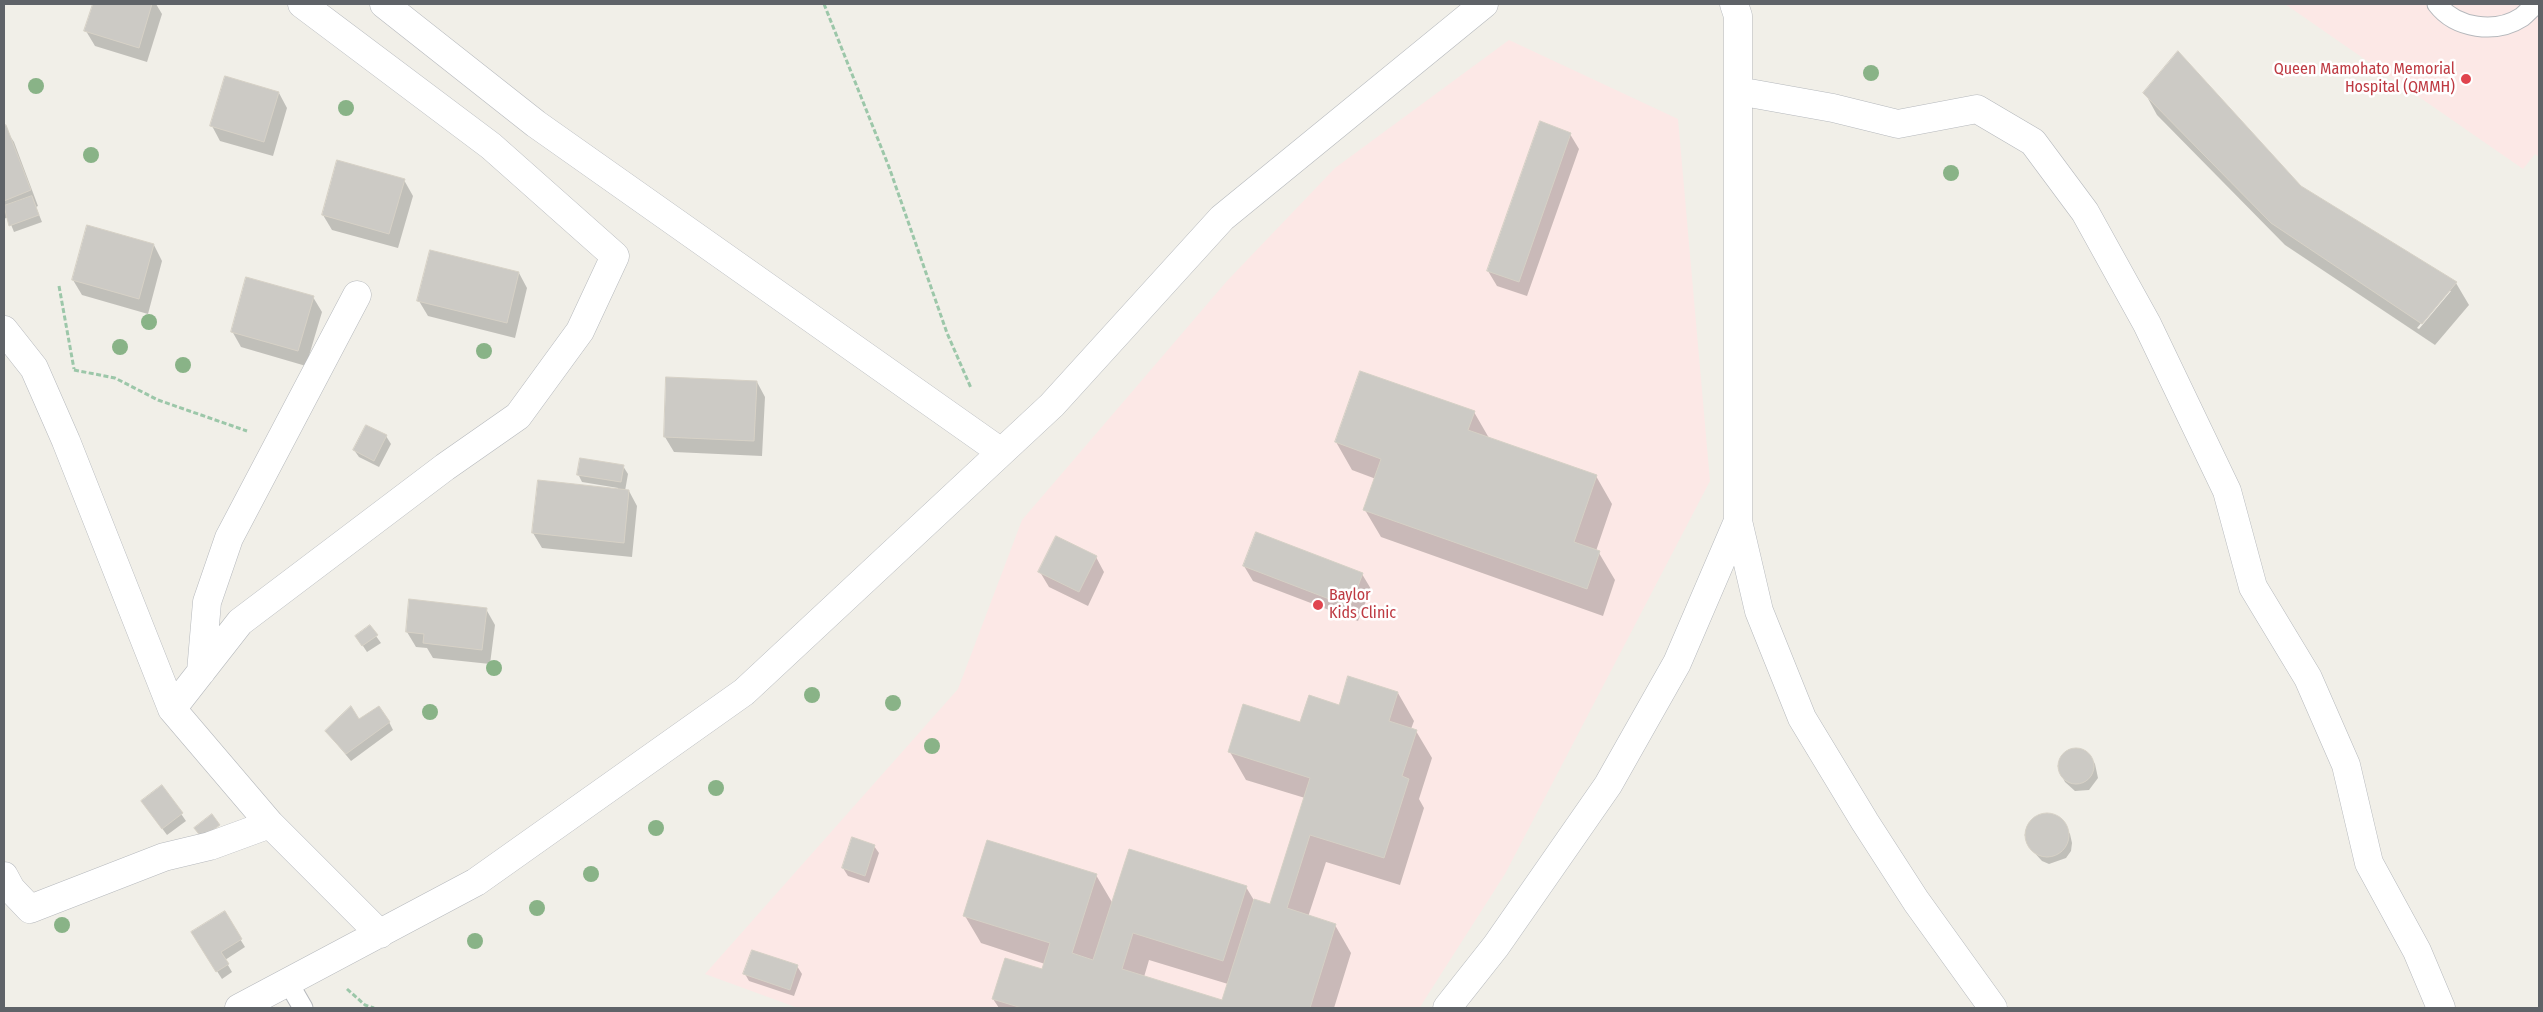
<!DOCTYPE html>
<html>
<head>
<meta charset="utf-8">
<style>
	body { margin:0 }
	#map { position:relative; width:2543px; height:1012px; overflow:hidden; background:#f1efe8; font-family:"Fira Sans Condensed",sans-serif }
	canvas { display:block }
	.frame { position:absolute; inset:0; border:5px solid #5f6368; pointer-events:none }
</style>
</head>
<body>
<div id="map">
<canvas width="2543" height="1012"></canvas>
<div class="frame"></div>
</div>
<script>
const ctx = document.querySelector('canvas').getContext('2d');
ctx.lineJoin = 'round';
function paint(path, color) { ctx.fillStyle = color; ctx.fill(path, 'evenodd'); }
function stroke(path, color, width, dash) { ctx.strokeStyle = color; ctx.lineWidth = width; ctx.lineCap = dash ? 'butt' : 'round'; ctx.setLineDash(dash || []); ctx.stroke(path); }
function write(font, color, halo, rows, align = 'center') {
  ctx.font = font + ' "Fira Sans Condensed",sans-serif'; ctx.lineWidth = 5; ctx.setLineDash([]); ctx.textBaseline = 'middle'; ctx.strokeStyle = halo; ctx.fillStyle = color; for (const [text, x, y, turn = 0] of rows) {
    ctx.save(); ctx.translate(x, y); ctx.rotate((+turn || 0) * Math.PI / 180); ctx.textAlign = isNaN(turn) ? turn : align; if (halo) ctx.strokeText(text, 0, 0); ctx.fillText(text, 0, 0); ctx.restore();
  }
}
paint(new Path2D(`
	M2285 4H2539V157L2535 154 2523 169Z
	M1509 40 1678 119 1710 481 1505 874 1420 1007 798 1008 705 974 958 689 1022 520 1227 281 1335 168Z`), '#fce8e6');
paint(new Path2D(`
	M94 4H156L162 14 147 62 95 46 86 31Z
	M279 93 287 108 273 156 220 141 212 126Z
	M2145 93 2456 283 2469 305 2435 345 2285 245 2157 115ZM2448 291H2451L2419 329 2417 328Z
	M4 127 14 142 38 206 36 207 42 222 14 232 8 217 4 219Z
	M1570 134 1579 149 1527 296 1497 286 1488 271Z
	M404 180 413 196 398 248 332 230 323 215Z
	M88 226 154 245 162 261 148 314 82 295 73 280Z
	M519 273 527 288 515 338 428 316 419 301Z
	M313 297 322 312 306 366 241 347 232 331Z
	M1361 373 1474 412 1489 438 1596 476 1612 504 1596 551 1599 553 1615 580 1603 616 1381 537 1365 510 1376 479 1352 470 1336 442Z
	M757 382 765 397 762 456 674 452 665 437Z
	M386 436 391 444 379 467 359 457 354 450Z
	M623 466 628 474 625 491H629L637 506 632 557 542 548 533 533 617 490 618 488 582 482 578 474Z
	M1096 557 1104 572 1088 606 1049 587 1040 572Z
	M1244 566 1362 574 1371 589 1358 621 1253 581Z
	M486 609 495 625 490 664 433 658 427 648 416 647 407 632Z
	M376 636 381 643 367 652 361 643Z
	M1398 693 1414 721 1411 729 1416 731 1432 758 1419 799 1424 808 1400 885 1326 862 1308 917 1335 925 1351 953 1334 1008H999L993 999 1043 971 1045 964 981 943 965 916 1096 875 1113 904 1246 887 1255 902 1271 905 1305 798 1246 780 1230 752 1339 706ZM1149 960 1228 984 1223 1001 1144 977Z
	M359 721 389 722 393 730 351 761 326 731Z
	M2077 749 2090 756 2095 764 2098 778 2089 790 2075 791 2065 782 2061 774 2060 759 2069 750Z
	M162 786 186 821 167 835 147 808Z
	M2043 815H2052L2060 819 2070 834 2072 843 2071 851 2066 858 2049 864 2042 861 2032 850 2026 837 2029 825 2035 819Z
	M874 846 879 853 869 883 848 876 843 868Z
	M224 913 245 947 225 960 232 972 222 979 197 940Z
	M797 966 802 974 794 996 749 981 745 974Z`), '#0003');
const building = new Path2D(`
	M93 4H152L139 48 84 31Z
	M2178 51 2301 186 2457 282 2422 324 2271 223 2143 93Z
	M225 76 279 92 264 142 210 126Z
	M1540 121 1571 133 1519 282 1487 271Z
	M6 125 31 190 4 201V126Z
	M337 160 405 179 389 234 322 215Z
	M32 196 39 215 9 226 4 206Z
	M87 225 154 244 139 299 72 280Z
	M430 250 519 272 507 323 417 301Z
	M246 277 314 296 298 351 231 332Z
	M1360 371 1475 411 1468 430 1597 475 1574 542 1600 551 1587 589 1363 510 1381 459 1335 442Z
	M666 377 757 381 754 441 664 437Z
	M366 425 387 435 374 461 353 450Z
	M580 458 624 465 621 482 577 475Z
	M538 480 629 490 624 543 532 533Z
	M1256 532 1363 573 1350 607 1243 566Z
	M1056 536 1097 556 1079 592 1038 572Z
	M409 599 487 608 482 650 423 643 424 634 406 632Z
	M370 625 378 635 362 646 355 636Z
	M1348 676 1398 692 1389 721 1417 730 1402 776 1409 779 1384 858 1310 835 1287 908 1336 924 1310 1008H1022L992 999 1005 958 1042 969 1050 943 963 916 987 840 1097 874 1072 953 1093 960 1129 849 1247 886 1223 961 1133 933 1122 969 1222 1000 1254 899 1270 904 1310 778 1228 752 1243 704 1300 722 1309 695 1339 705Z
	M351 706 359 719 379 706 390 722 346 754 325 731Z
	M2058 766a18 18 0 1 1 36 0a18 18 0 1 1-36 0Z
	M162 785 183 813 162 829 141 801Z
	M2025 835a22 22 0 1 1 44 0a22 22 0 1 1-44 0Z
	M212 814 220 825 202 838 194 828Z
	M852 837 875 845 865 876 842 868Z
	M225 911 242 939 221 952 229 964 216 972 191 932Z
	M752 950 798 965 790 990 743 974Z`);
paint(building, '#cccac5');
stroke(building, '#d6d1c6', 1);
const lane = new Path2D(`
	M2437 4C2456 29 2496 34 2522 17 2527 13 2531 8 2536 4
	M288 982 303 1008`);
const street = new Path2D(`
	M384 4 536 124 1001 452
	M1738 91 1833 108 1898 124 1977 109 2033 142 2085 212 2147 324 2227 491 2253 587 2308 678 2346 765 2369 863 2417 951 2441 1008
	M4 330 34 368 66 441 172 709 270 824 380 934
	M1738 521 1759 611 1802 718 1865 822 1916 901 1993 1008
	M201 672 207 602 229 538 357 295
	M172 709 240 622 445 467 518 416 580 331 615 256 491 146 302 4
	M4 876 11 889 30 909 164 857 210 846 270 824
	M239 1008 476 882 744 692 1052 405 1222 218 1484 4
	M1447 1008 1496 946 1608 785 1677 663 1738 521V16L1734 4`);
stroke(lane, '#b5b8bc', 21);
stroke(street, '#b5b8bc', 29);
stroke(new Path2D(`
	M824 4 889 167 947 333 971 388
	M59 286 74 369
	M74 370 115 378 158 400 247 431
	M347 989 365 1005 374 1008`), '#9cc7a9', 3, [5, 2.5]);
stroke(lane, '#fff', 19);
stroke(street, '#fff', 28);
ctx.fillStyle = '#89b387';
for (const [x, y] of [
	[1871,73],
	[36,86],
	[346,108],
	[91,155],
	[1951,173],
	[149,322],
	[120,347],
	[484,351],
	[183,365],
	[494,668],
	[812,695],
	[893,703],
	[430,712],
	[932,746],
	[716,788],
	[656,828],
	[591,874],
	[537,908],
	[62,925],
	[475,941]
]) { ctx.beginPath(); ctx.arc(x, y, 8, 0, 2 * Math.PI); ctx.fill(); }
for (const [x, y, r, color] of [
	[2466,79,6,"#e0444e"],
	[1318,605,6,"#e0444e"]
]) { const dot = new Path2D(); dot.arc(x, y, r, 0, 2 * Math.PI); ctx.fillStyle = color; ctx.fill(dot); stroke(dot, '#fff', 2); }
write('16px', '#be3a42', '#fff', [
	["Queen Mamohato Memorial",2455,70],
	["Hospital (QMMH)",2455,88],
	["Baylor",1329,596,"left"],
	["Kids Clinic",1329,614,"left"]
], 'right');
</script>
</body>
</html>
